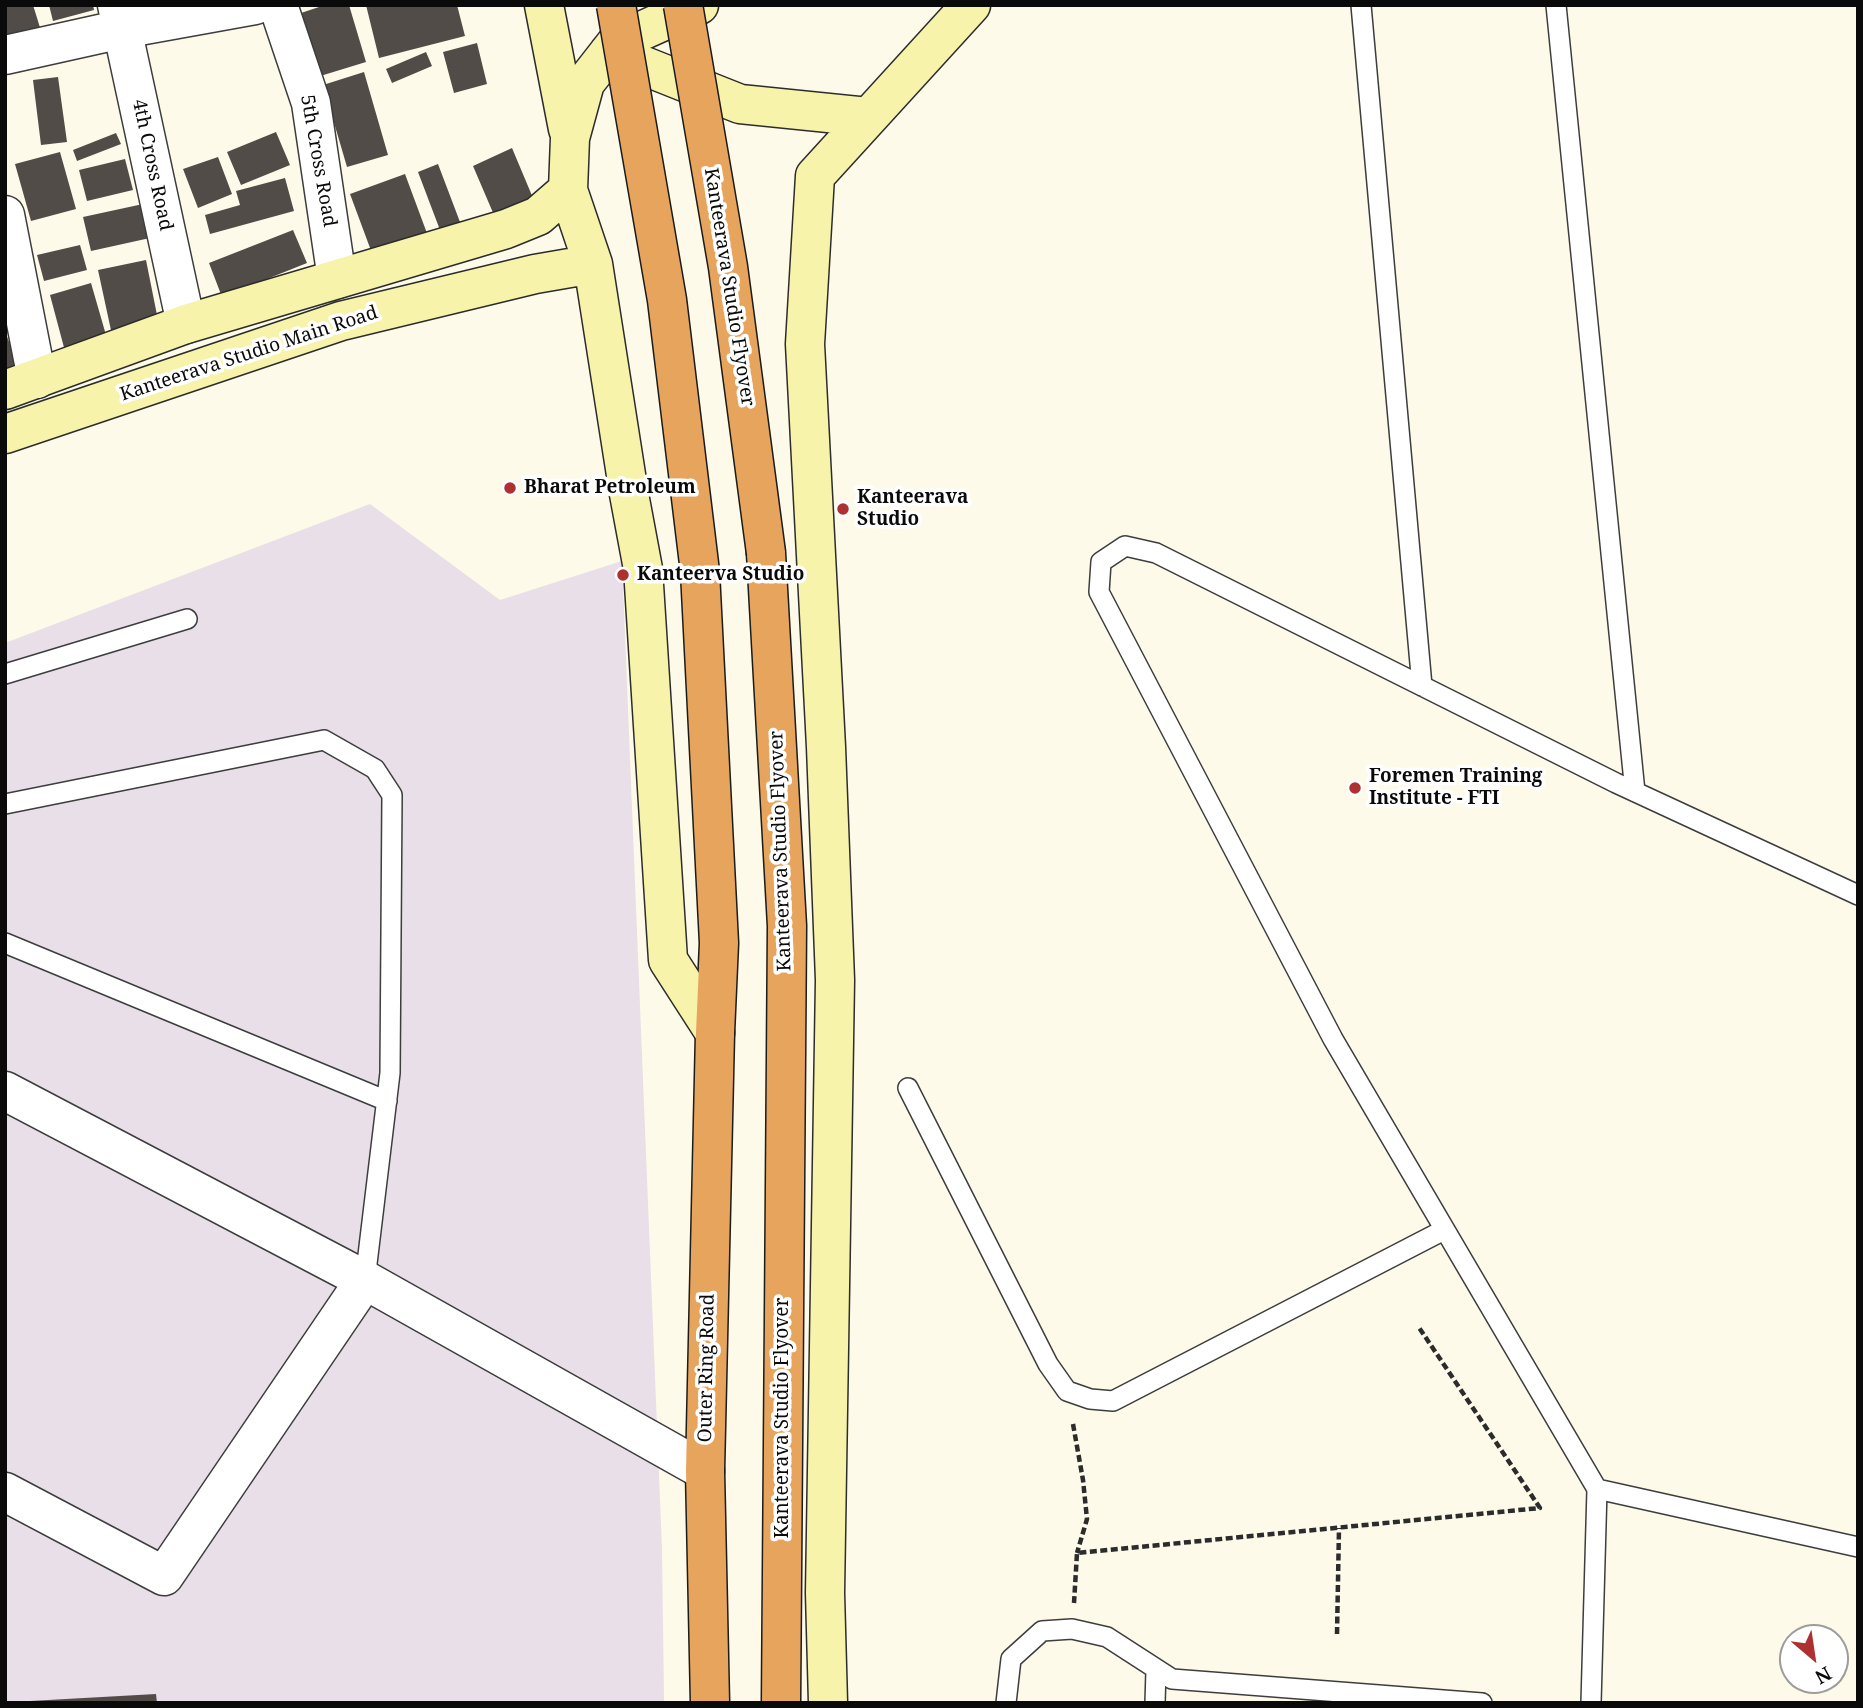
<!DOCTYPE html>
<html>
<head>
<meta charset="utf-8">
<style>
	body { margin:0 }
	#map { position:relative; width:1863px; height:1708px; overflow:hidden; background:#fdfae9; font-family:"Noto Serif",serif }
	canvas { display:block }
	.frame { position:absolute; inset:0; border:7px solid #0a0a0a; pointer-events:none }
	.north { position:absolute; left:1779px; top:1624px; width:70px; height:70px; box-sizing:border-box; background:#fff; border:2px solid #9d9d9d; border-radius:50%; rotate:151deg; font-size:19px; font-weight:700; line-height:28px; text-align:center; color:#0a0a0a }
	.north::after { content:''; display:block; margin:auto; width:24px; height:32px; background:#ac3130; clip-path:polygon(50% 0,100% 100%,50% 72%,0 100%) }
</style>
</head>
<body>
<div id="map">
<canvas width="1863" height="1708"></canvas>
<div class="frame"></div>
<div class="north">N</div>
</div>
<script>
const ctx = document.querySelector('canvas').getContext('2d');
ctx.lineJoin = 'round';
function paint(path, color) { ctx.fillStyle = color; ctx.fill(path, 'evenodd'); }
function stroke(path, color, width, dash) { ctx.strokeStyle = color; ctx.lineWidth = width; ctx.lineCap = dash ? 'butt' : 'round'; ctx.setLineDash(dash || []); ctx.stroke(path); }
function write(font, color, halo, rows, align = 'center') {
  ctx.font = font + ' "Noto Serif",serif'; ctx.lineWidth = 7; ctx.setLineDash([]); ctx.textBaseline = 'middle'; ctx.strokeStyle = halo; ctx.fillStyle = color; for (const [text, x, y, turn = 0] of rows) {
    ctx.save(); ctx.translate(x, y); ctx.rotate((+turn || 0) * Math.PI / 180); ctx.textAlign = isNaN(turn) ? turn : align; if (halo) ctx.strokeText(text, 0, 0); ctx.fillText(text, 0, 0); ctx.restore();
  }
}
paint(new Path2D(`
	M370 504 500 600 622 561 662 1549 664 1703H5V643Z`), '#e8dfe9');
paint(new Path2D(`
	M5 5H33L42 34 5 44Z
	M49 5H93L94 10 53 21Z
	M325 5H349L366 62 317 77 298 14Z
	M366 5H457L465 36 379 58Z
	M477 43 487 84 454 93 443 52Z
	M426 52 432 66 392 83 386 69Z
	M364 72 388 155 347 167 323 85Z
	M58 77 67 142 41 145 33 80Z
	M276 132 290 165 241 185 227 152Z
	M116 133 121 144 77 161 73 150Z
	M512 148 533 198 494 215 473 166Z
	M60 152 76 209 31 221 15 164Z
	M218 157 232 194 198 208 183 169Z
	M125 159 133 190 87 201 79 170Z
	M438 164 460 222 440 230 418 172Z
	M405 174 428 236 373 256 350 194Z
	M285 178 294 211 210 234 205 215 240 205 236 191Z
	M143 204 150 238 91 251 83 217Z
	M293 230 307 263 222 297 209 263Z
	M80 245 87 270 44 281 37 255Z
	M146 260 159 325 112 335 98 270Z
	M91 283 108 342 66 355 50 295Z
	M5 331 20 372 5 377Z
	M156 1694 157 1703H30V1701Z`), '#524c48');
const lane = new Path2D(`
	M1361 5 1422 686
	M1556 5 1635 792
	M5 674 187 619
	M5 804 324 740 375 769 392 795 390 1073 365 1280
	M5 943 387 1101
	M908 1088 1048 1364 1067 1391 1090 1399 1113 1401 1444 1230
	M1597 1489 1858 1547
	M1006 1703 1011 1659 1042 1631 1072 1629 1107 1637 1172 1679 1482 1703
	M1155 1703 1156 1670
	M1591 1703 1597 1489 1333 1039 1099 592 1101 562 1125 546 1156 553 1616 783 1858 895`);
const street = new Path2D(`
	M117 5 186 324
	M278 5 311 103 337 279
	M5 55 122 29 255 5
	M5 215 37 379
	M5 1091 365 1280 705 1471
	M5 1492 164 1576 365 1280`);
const secondary = new Path2D(`
	M544 5 568 129
	M699 5 617 42 585 83 570 138 568 190 593 264 629 494 643 569 668 960 715 1033
	M609 52 740 104 868 117
	M5 390 186 324 506 229 538 216 568 190
	M5 434 341 321 535 274 593 264
	M828 1703 825 1593 835 980 826 747 805 344 815 176 971 5`);
const highway = new Path2D(`
	M766 553 787 926 781 1703
	M700 572 719 943 715 1033 705 1471 710 1703`);
stroke(lane, '#3d3d3d', 22);
stroke(street, '#3d3d3d', 41);
stroke(secondary, '#2c2c2c', 41);
stroke(highway, '#1b1b1b', 41);
stroke(new Path2D(`
	M1073 1424 1083 1480 1087 1519 1077 1553
	M1074 1603 1077 1553 1540 1508 1418 1326
	M1337 1634 1339 1528`), '#2c2c2c', 4.5, [7, 3.5]);
stroke(lane, '#fff', 19);
stroke(street, '#fff', 38);
stroke(secondary, '#f7f3aa', 38);
stroke(highway, '#e7a45d', 38);
const highwayBridge = new Path2D(`
	M616 5 667 300 700 572
	M683 5 728 267 766 553`);
stroke(highwayBridge, '#1b1b1b', 41, []);
stroke(highwayBridge, '#e7a45d', 38);
for (const [x, y, r, color] of [
	[510,488,7,"#ac3130"],
	[843,509,7,"#ac3130"],
	[623,575,7,"#ac3130"],
	[1355,788,7,"#ac3130"]
]) { const dot = new Path2D(); dot.arc(x, y, r, 0, 2 * Math.PI); ctx.fillStyle = color; ctx.fill(dot); stroke(dot, '#fff', 2.5); }
write('19px', '#0a0a0a', '#fff', [
	["5th Cross Road",318,161,80],
	["4th Cross Road",152,165,78],
	["Kanteerava Studio Flyover",729,287,81],
	["Kanteerava Studio Main Road",249,354,-18],
	["Kanteerava Studio Flyover",781,851,-92],
	["Outer Ring Road",707,1368,-89],
	["Kanteerava Studio Flyover",783,1418,-90]
]);
write('bold 19px', '#0a0a0a', '#fff', [
	["Bharat Petroleum",524,488],
	["Kanteerava",857,498],
	["Studio",857,520],
	["Kanteerva Studio",637,575],
	["Foremen Training",1369,777],
	["Institute - FTI",1369,799]
], 'left');
</script>
</body>
</html>
